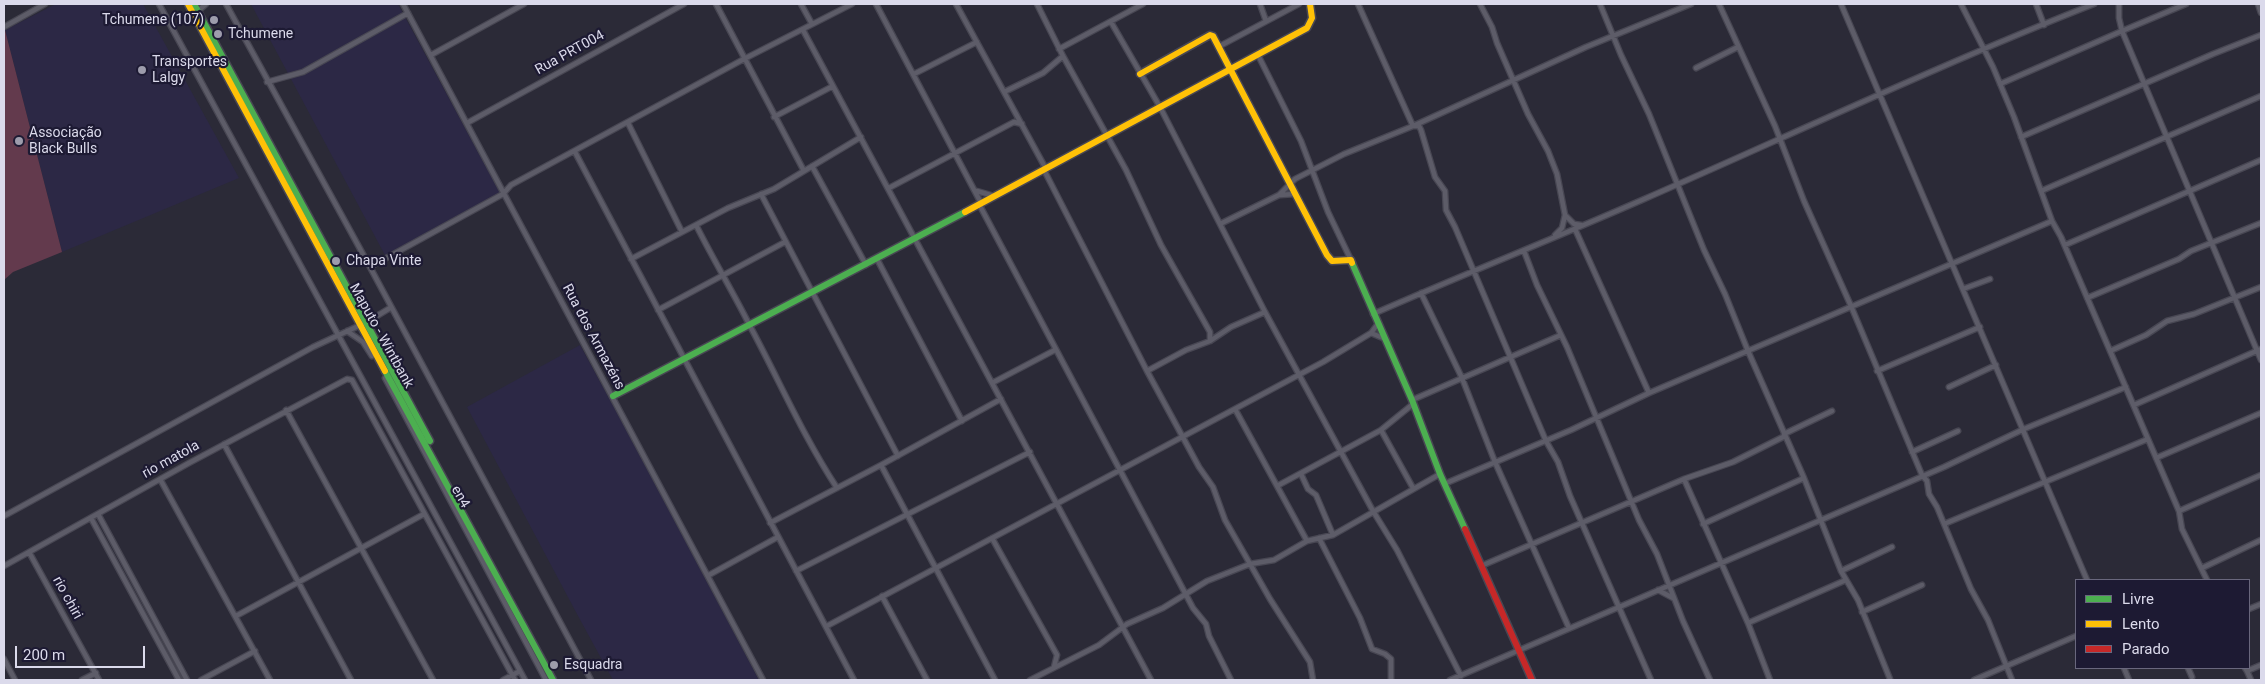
<!DOCTYPE html>
<html>
<head>
<meta charset="utf-8">
<style>
	body { margin:0 }
	#map { position:relative; width:2265px; height:684px; overflow:hidden; background:#2b2a37; font-family:Roboto,sans-serif }
	canvas { display:block }
	.frame { position:absolute; inset:0; border:5px solid #dbdaeb; pointer-events:none }
	.legend { position:absolute; left:2075px; top:579px; width:175px; height:90px; box-sizing:border-box; background:#1d1a33; border:1px solid #69677d; margin:0; padding:6px 9px; list-style:none; font-size:15px; color:#dbdaeb }
	.legend li { display:flex; align-items:center; gap:10px; height:25px }
	.legend b { width:25px; border:1px solid #69677d }
	.scale { position:absolute; left:15px; top:646px; width:130px; height:22px; box-sizing:border-box; border:2px solid #dbdaeb; border-top:0; padding-left:6px; font-size:15px; line-height:18px; white-space:nowrap; color:#dbdaeb; -webkit-text-stroke:4px #1d1a33; paint-order:stroke }
</style>
</head>
<body>
<div id="map">
<canvas width="2265" height="684"></canvas>
<div class="frame"></div>
<ul class="legend">
<li><b style="height:6px;background:#4caf50"></b>Livre</li>
<li><b style="height:6px;background:#ffc107"></b>Lento</li>
<li><b style="height:6px;background:#c62828"></b>Parado</li>
</ul>
<div class="scale">200 m</div>
</div>
<script>
const ctx = document.querySelector('canvas').getContext('2d');
ctx.lineJoin = 'round';
function paint(path, color) { ctx.fillStyle = color; ctx.fill(path, 'evenodd'); }
function stroke(path, color, width, dash) { ctx.strokeStyle = color; ctx.lineWidth = width; ctx.lineCap = dash ? 'butt' : 'round'; ctx.setLineDash(dash || []); ctx.stroke(path); }
function write(font, color, halo, rows, align = 'center') {
  ctx.font = font + ' Roboto,sans-serif'; ctx.lineWidth = 4.5; ctx.setLineDash([]); ctx.textBaseline = 'middle'; ctx.strokeStyle = halo; ctx.fillStyle = color; for (const [text, x, y, turn = 0] of rows) {
    ctx.save(); ctx.translate(x, y); ctx.rotate((+turn || 0) * Math.PI / 180); ctx.textAlign = isNaN(turn) ? turn : align; if (halo) ctx.strokeText(text, 0, 0); ctx.fillText(text, 0, 0); ctx.restore();
  }
}
paint(new Path2D(`
	M56 4H143L239 178 62 252 5 30Z
	M251 4H398L500 193 387 259Z
	M580 345 615 409 759 680H613L577 614 467 407Z`), '#2c2845');
paint(new Path2D(`
	M5 30 62 252 13 272 4 280V31Z`), '#633a4d');
const street = new Path2D(`
	M159 4 525 680
	M226 4 370 267 591 680
	M403 4 763 680
	M716 4 804 171
	M801 4 812 24
	M876 4 981 203
	M956 4 1046 169
	M1037 4 1063 56 1126 170 1161 245 1210 332V341
	M1260 4 1266 21
	M1358 4 1413 126H1419L1421 130 1435 177 1445 191 1446 210 1455 227 1546 441 1558 462 1570 496 1651 680
	M1480 4 1492 27 1497 43 1528 114 1548 151 1557 174 1565 215 1574 224 1581 225
	M1600 4 1621 55 1649 114 1704 250 1725 294 1748 351 1804 478 1841 571 1858 600 1890 679
	M1719 4 1775 126 1804 201 1851 306 1922 475 1927 481 1929 494 1937 507 1971 589 1988 620 2012 680
	M1841 4 2087 580
	M1961 4 1993 67 2014 117 2052 221 2061 237 2179 511 2182 529 2207 580
	M2036 4 2044 25
	M2186 4 2122 31 2261 360
	M2258 4 2261 13
	M198 11 206 4
	M1111 22 1160 107 1265 312 1373 511 1397 550 1461 676
	M4 27 45 4
	M803 30 1151 680
	M1218 47 1299 4
	M1059 49 1143 4
	M431 55 524 4
	M1258 55 1301 141 1328 212 1351 260
	M1696 68 1738 47
	M914 74 977 42
	M267 82 303 72 408 13
	M2000 84 2122 31 2119 18V4
	M1004 92 1043 73 1063 56
	M774 117 833 86
	M467 123 684 4
	M628 123 682 232
	M2021 137 2213 54 2261 35
	M575 152 854 680
	M812 166 866 265
	M1044 170 1147 371 1199 467 1213 487 1225 520 1270 599 1310 662 1313 680
	M889 188 1014 122 1022 124
	M977 191 994 196
	M2041 191 2261 96
	M761 194 898 456
	M1280 195 1295 194
	M979 204 1193 608 1206 624 1209 636 1231 680
	M1220 224 1279 195 1295 179 1344 154 1413 126 1586 47 1691 4
	M696 225C713 259 733 292 750 326 779 380 803 436 837 488
	M1575 229 1649 393 2052 221
	M1555 235 1562 228 1565 215
	M2065 245 2261 160
	M1524 251 1537 285 1567 347 1639 520 1657 554 1683 621 1710 680
	M631 259 728 208 774 189 861 137
	M877 259 962 421
	M370 267 503 194 511 185 744 59 852 4
	M1963 289 1990 279
	M1421 293 1462 378 1495 462 1569 628
	M2087 298 2179 259 2191 251 2261 223
	M658 310 785 242
	M1373 314C1462 275 1553 239 1642 200 1793 134 1941 64 2094 4
	M347 331 363 342 372 356
	M1371 333 1383 338
	M2110 351 2146 335 2167 321 2194 314 2261 287
	M1147 371 1186 350 1210 341 1231 327 1265 312
	M1877 371 1980 327
	M385 378 546 680
	M992 383 1055 350
	M1949 387 1996 365
	M1412 400 1561 335
	M2134 405 2261 349
	M1235 409 1277 486 1381 430
	M286 410 433 680
	M1784 434 1832 411
	M224 444 351 680
	M1912 452 1958 431
	M2156 458 2261 413
	M881 465 995 680
	M1301 474 1308 489 1316 495 1333 535
	M160 479 270 680
	M1684 479 1733 462 1785 436
	M1444 484 1571 430 1649 393
	M1277 486 1307 541
	M1413 488 1381 430 1413 404
	M2179 511 2261 475
	M98 514 187 680
	M4 516 313 347 367 322 390 308
	M91 518 179 680
	M770 523 881 465 1001 399
	M1703 524 1804 478
	M1944 524 2148 439
	M992 538 1057 655 1054 667
	M1319 538 1360 618 1372 649 1385 654 1391 659V680
	M29 552 99 680
	M4 566 189 463 347 379 352 380 515 680
	M1481 566 1684 479 1748 623 1770 680
	M2202 568 2261 540
	M796 571 1030 452
	M1841 571 1892 547
	M709 575 778 537
	M1658 590 1673 598
	M882 596 927 680
	M2249 609 2261 604
	M1862 612 1922 585
	M236 616 424 514
	M1748 623 1846 580
	M827 626 1323 362 1371 333 1377 325
	M4 659 15 680
	M2124 668 2129 680
	M2188 668 2192 677
	M2245 668 2247 671 2261 665
	M2247 671 2251 680
	M82 680 96 673
	M201 680 255 651
	M503 680 520 671
	M1030 680 1099 645 1127 624 1163 608 1207 581 1250 564 1274 560 1307 541 1333 535 1440 474
	M1450 680 1944 467 2024 429 2126 387
	M1974 680 2076 636`);
const fast = new Path2D(`
	M194 4 430 441
	M1352 263 1412 400 1440 474 1465 529
	M385 371 553 680
	M613 396 965 212`);
const slow = new Path2D(`
	M188 4 385 371
	M1140 74 1210 35 1213 36 1327 255 1332 261 1351 260 1352 263
	M965 212 1307 28 1312 18 1310 4`);
const jam = new Path2D(`
	M1465 529 1532 680`);
stroke(street, '#484753', 7);
stroke(fast, '#484753', 9);
stroke(slow, '#484753', 9);
stroke(jam, '#484753', 9);
stroke(street, '#5d5c68', 4.5);
stroke(fast, '#4caf50', 6);
stroke(slow, '#ffc107', 6);
stroke(jam, '#c62828', 6);
for (const [x, y, r, color] of [
	[214,20,5,"#9d9cac"],
	[218,34,5,"#9d9cac"],
	[142,70,5,"#9d9cac"],
	[19,141,5,"#9d9cac"],
	[336,261,5,"#9d9cac"],
	[554,665,5,"#9d9cac"]
]) { const dot = new Path2D(); dot.arc(x, y, r, 0, 2 * Math.PI); ctx.fillStyle = color; ctx.fill(dot); stroke(dot, '#1d1a33', 2); }
write('14px', '#dbdaeb', '#1d1a33', [
	["Tchumene (107)",204,20,"right"],
	["Tchumene",228,34],
	["Transportes",152,62],
	["Lalgy",152,78],
	["Associação",29,133],
	["Black Bulls",29,149],
	["Chapa Vinte",346,261],
	["Esquadra",564,665]
], 'left');
write('14px', '#dbdaeb', '#1d1a33', [
	["Rua PRT004",570,53,-29],
	["Maputo - Wintbank",381,336,61],
	["Rua dos Armazéns",593,337,62],
	["rio matola",171,460,-29],
	["en4",460,497,60],
	["rio chiri",67,598,61]
]);
</script>
</body>
</html>
